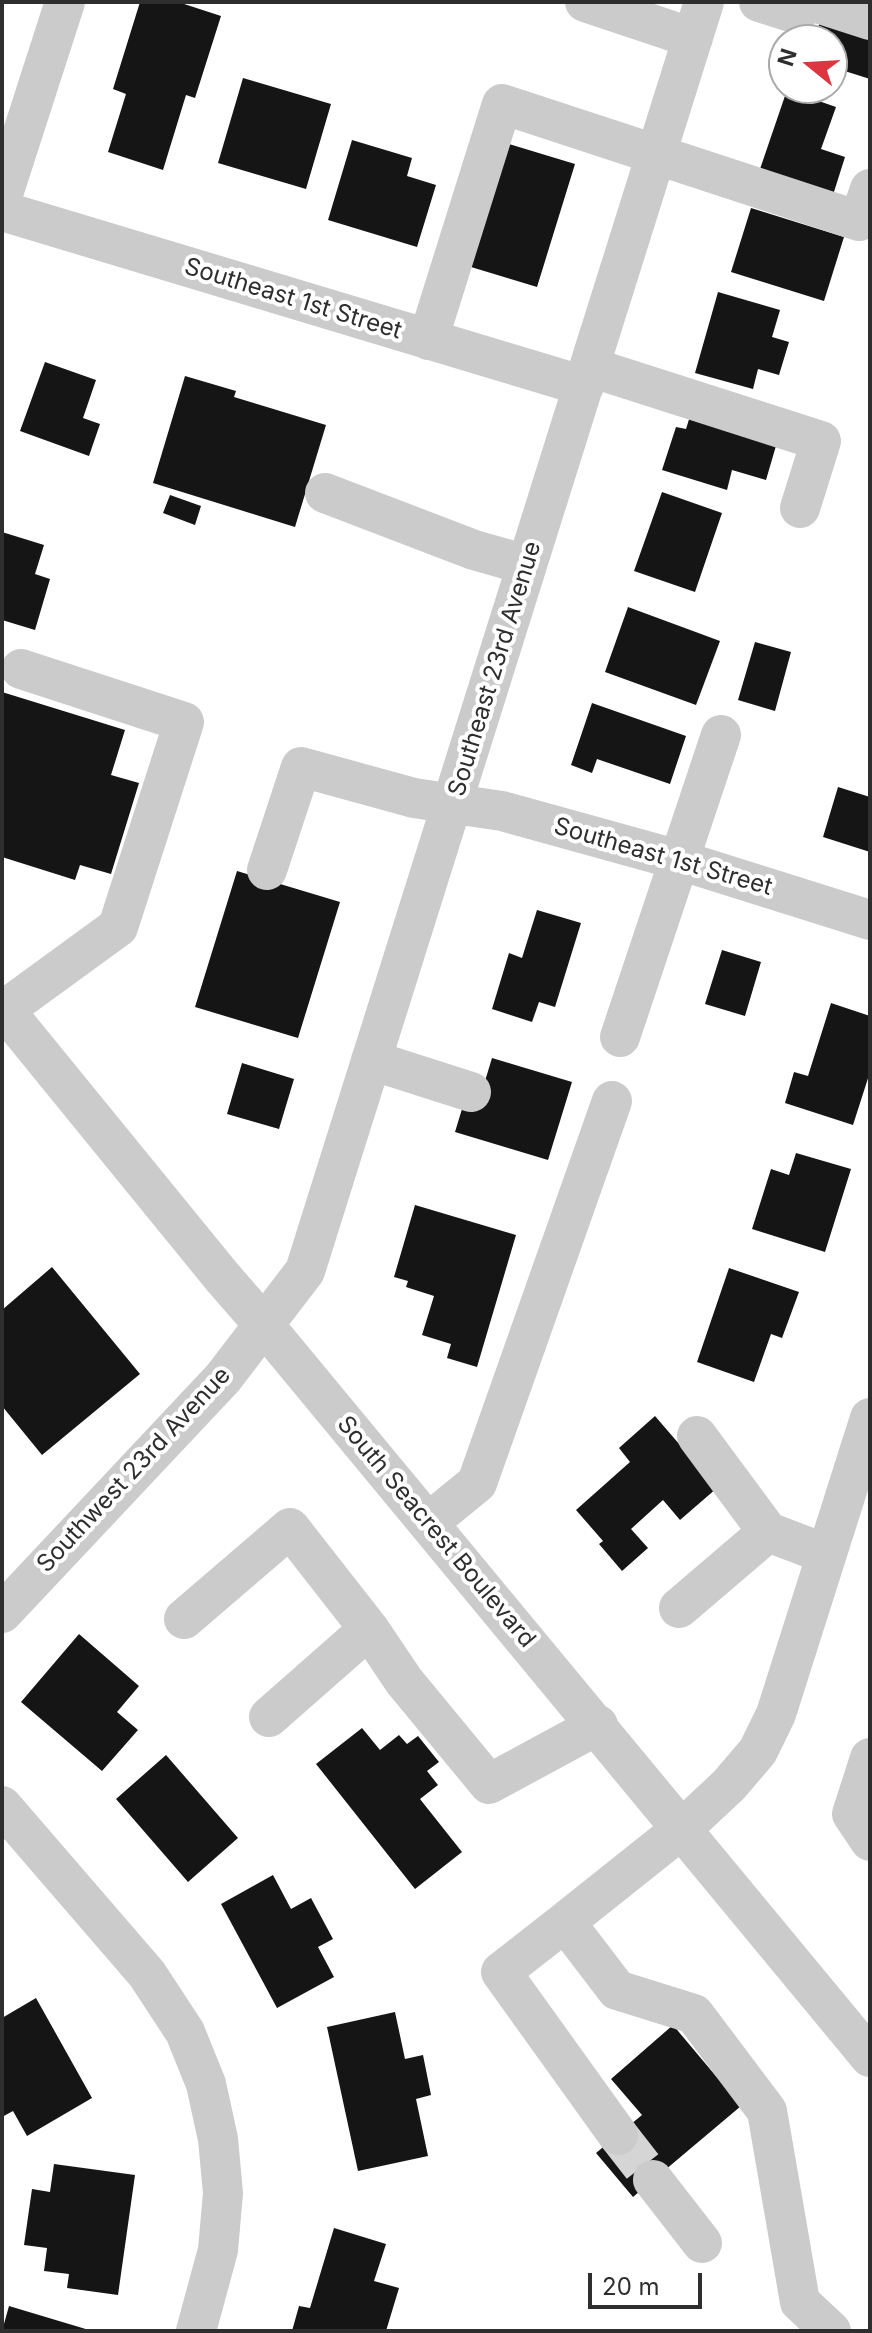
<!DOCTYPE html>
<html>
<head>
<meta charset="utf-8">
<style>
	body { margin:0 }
	#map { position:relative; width:872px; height:2333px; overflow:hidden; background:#fff; font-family:Inter,sans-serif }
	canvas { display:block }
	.frame { position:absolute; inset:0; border:4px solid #2e2e2e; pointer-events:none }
	.north { position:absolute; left:768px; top:24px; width:80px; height:80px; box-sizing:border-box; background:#fff; border:2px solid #ababab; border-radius:50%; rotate:288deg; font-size:22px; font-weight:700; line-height:32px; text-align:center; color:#2e2e2e }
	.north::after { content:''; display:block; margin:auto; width:28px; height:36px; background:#de3641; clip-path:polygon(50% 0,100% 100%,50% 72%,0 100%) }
	.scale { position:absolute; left:588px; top:2273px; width:114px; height:36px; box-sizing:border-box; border:4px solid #2e2e2e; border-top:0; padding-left:10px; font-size:24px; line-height:28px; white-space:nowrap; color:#2e2e2e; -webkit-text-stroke:6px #fff; paint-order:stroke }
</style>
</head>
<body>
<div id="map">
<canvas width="872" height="2333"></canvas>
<div class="frame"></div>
<div class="north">N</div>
<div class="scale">20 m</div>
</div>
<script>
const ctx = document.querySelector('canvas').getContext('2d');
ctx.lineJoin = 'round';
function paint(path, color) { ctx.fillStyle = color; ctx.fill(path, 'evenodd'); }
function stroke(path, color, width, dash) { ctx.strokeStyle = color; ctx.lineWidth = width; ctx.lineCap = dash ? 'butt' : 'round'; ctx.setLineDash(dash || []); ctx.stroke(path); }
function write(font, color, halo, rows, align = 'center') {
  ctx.font = font + ' Inter,sans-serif'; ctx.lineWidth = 8; ctx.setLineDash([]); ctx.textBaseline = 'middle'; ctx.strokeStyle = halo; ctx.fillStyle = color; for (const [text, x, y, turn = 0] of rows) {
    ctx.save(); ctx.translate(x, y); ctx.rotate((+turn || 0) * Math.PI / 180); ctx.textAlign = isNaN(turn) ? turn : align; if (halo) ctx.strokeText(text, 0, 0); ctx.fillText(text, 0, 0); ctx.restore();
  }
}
paint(new Path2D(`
	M140 2H178L221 16 195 98 186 95 163 170 108 152 126 94 113 89Z
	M823 13 870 27V79L832 67V40H814Z
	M243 78 331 104 306 189 218 163Z
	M787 90 836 107 821 149 845 157 833 195 760 169Z
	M352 140 412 158 407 176 436 185 417 247 328 220Z
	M509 144 575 164 537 287 471 267Z
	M751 208 844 237 824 301 731 272Z
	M718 292 780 310 772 337 789 342 779 375 758 369 753 389 695 373Z
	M45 362 96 380 83 418 100 424 89 456 20 431Z
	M185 376 236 391 234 397 326 425 295 527 153 483Z
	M691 413 778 439 766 480 732 470 727 490 662 470 676 427 686 429Z
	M662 492 722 513 695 592 634 571Z
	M170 495 201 506 195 525 163 513Z
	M2 532 44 545 35 574 50 579 35 630 2 620Z
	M628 607 720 641 696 705 605 672Z
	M755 642 791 652 775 711 738 700Z
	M2 692 125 730 111 775 139 783 111 874 80 865 75 880 2 857Z
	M592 703 686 736 670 784 597 759 592 773 571 765Z
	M838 787 870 797V852L823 837Z
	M237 871 340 902 298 1038 195 1007Z
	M537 910 581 923 555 1007 539 1002 532 1022 492 1009 509 953 522 958Z
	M722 950 761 962 745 1016 705 1004Z
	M831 1003 870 1016V1072L853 1125 785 1103 794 1072 808 1076Z
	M492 1058 572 1082 548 1160 455 1132 465 1099 478 1104Z
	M242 1063 294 1079 279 1129 227 1114Z
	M796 1153 851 1169 825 1252 752 1229 771 1169 789 1175Z
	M415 1205 516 1235 477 1367 447 1358 451 1344 422 1335 434 1296 406 1287 408 1281 394 1277Z
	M52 1267 140 1374 42 1455 2 1406V1310Z
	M729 1268 799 1292 782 1338 771 1334 754 1382 697 1362Z
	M655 1416 717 1488 680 1520 663 1500 631 1529 648 1548 622 1571 599 1544 603 1541 576 1510 630 1462 619 1448Z
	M79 1634 139 1686 117 1712 138 1730 102 1771 21 1702Z
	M362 1728 380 1750 399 1735 407 1744 418 1736 439 1762 427 1771 438 1785 420 1799 462 1852 415 1889 316 1764Z
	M166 1755 238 1838 188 1882 116 1799Z
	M273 1875 291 1909 311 1898 333 1939 318 1947 334 1977 277 2008 221 1904Z
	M36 1998 92 2098 27 2136 13 2111 2 2117V2018Z
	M395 2012 405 2059 423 2055 431 2095 416 2099 428 2156 358 2171 327 2027Z
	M673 2025 741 2106 633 2197 596 2153 642 2115 611 2079Z
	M54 2164 135 2175 118 2295 67 2288 69 2274 44 2271 47 2248 24 2245 32 2189 50 2192Z
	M334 2228 386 2244 374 2281 399 2288 386 2331H292L299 2306 310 2308Z
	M9 2306 89 2330V2331H2Z`), '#151515');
stroke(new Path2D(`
	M618 2135 653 2180`), '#d5d5d5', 40, [40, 20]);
stroke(new Path2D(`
	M585 2 693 38
	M759 2 797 14 801 2
	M814 2 870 20
	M2 197 65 2
	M2 211 584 386
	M428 340 502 104 859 221 870 189
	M590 367 821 441 800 508
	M325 493 474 550 527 565
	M267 870 301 767 414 798 502 811 679 860 870 920
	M2 1007 223 1278 264 1325 870 2057
	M4 1010 118 927 184 722 21 669
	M620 1037 721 735
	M371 1060 471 1092
	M697 1436 768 1532 826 1554
	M428 1523 477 1483 612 1101
	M679 1608 768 1532
	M2 1613 223 1378 305 1271 704 2
	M184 1619 290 1528 369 1629 404 1681 489 1784 598 1725
	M269 1717 369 1629
	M870 1758 852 1814 870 1841
	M2 1806 147 1974 185 2032 206 2084 218 2139 223 2193 218 2250 196 2331
	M565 1922 501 1972 618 2135
	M653 2180 702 2243
	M831 2331 800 2302 767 2111 694 2014 617 1990 565 1922 683 1828 729 1785 758 1751 776 1714 870 1418`), '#cbcbcb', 40);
write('24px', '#2e2e2e', '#fff', [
	["Southeast 1st Street",293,299,17],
	["Southeast 23rd Avenue",495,669,-73],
	["Southeast 1st Street",663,857,16],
	["Southwest 23rd Avenue",134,1470,-47],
	["South Seacrest Boulevard",436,1532,50]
]);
</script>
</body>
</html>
